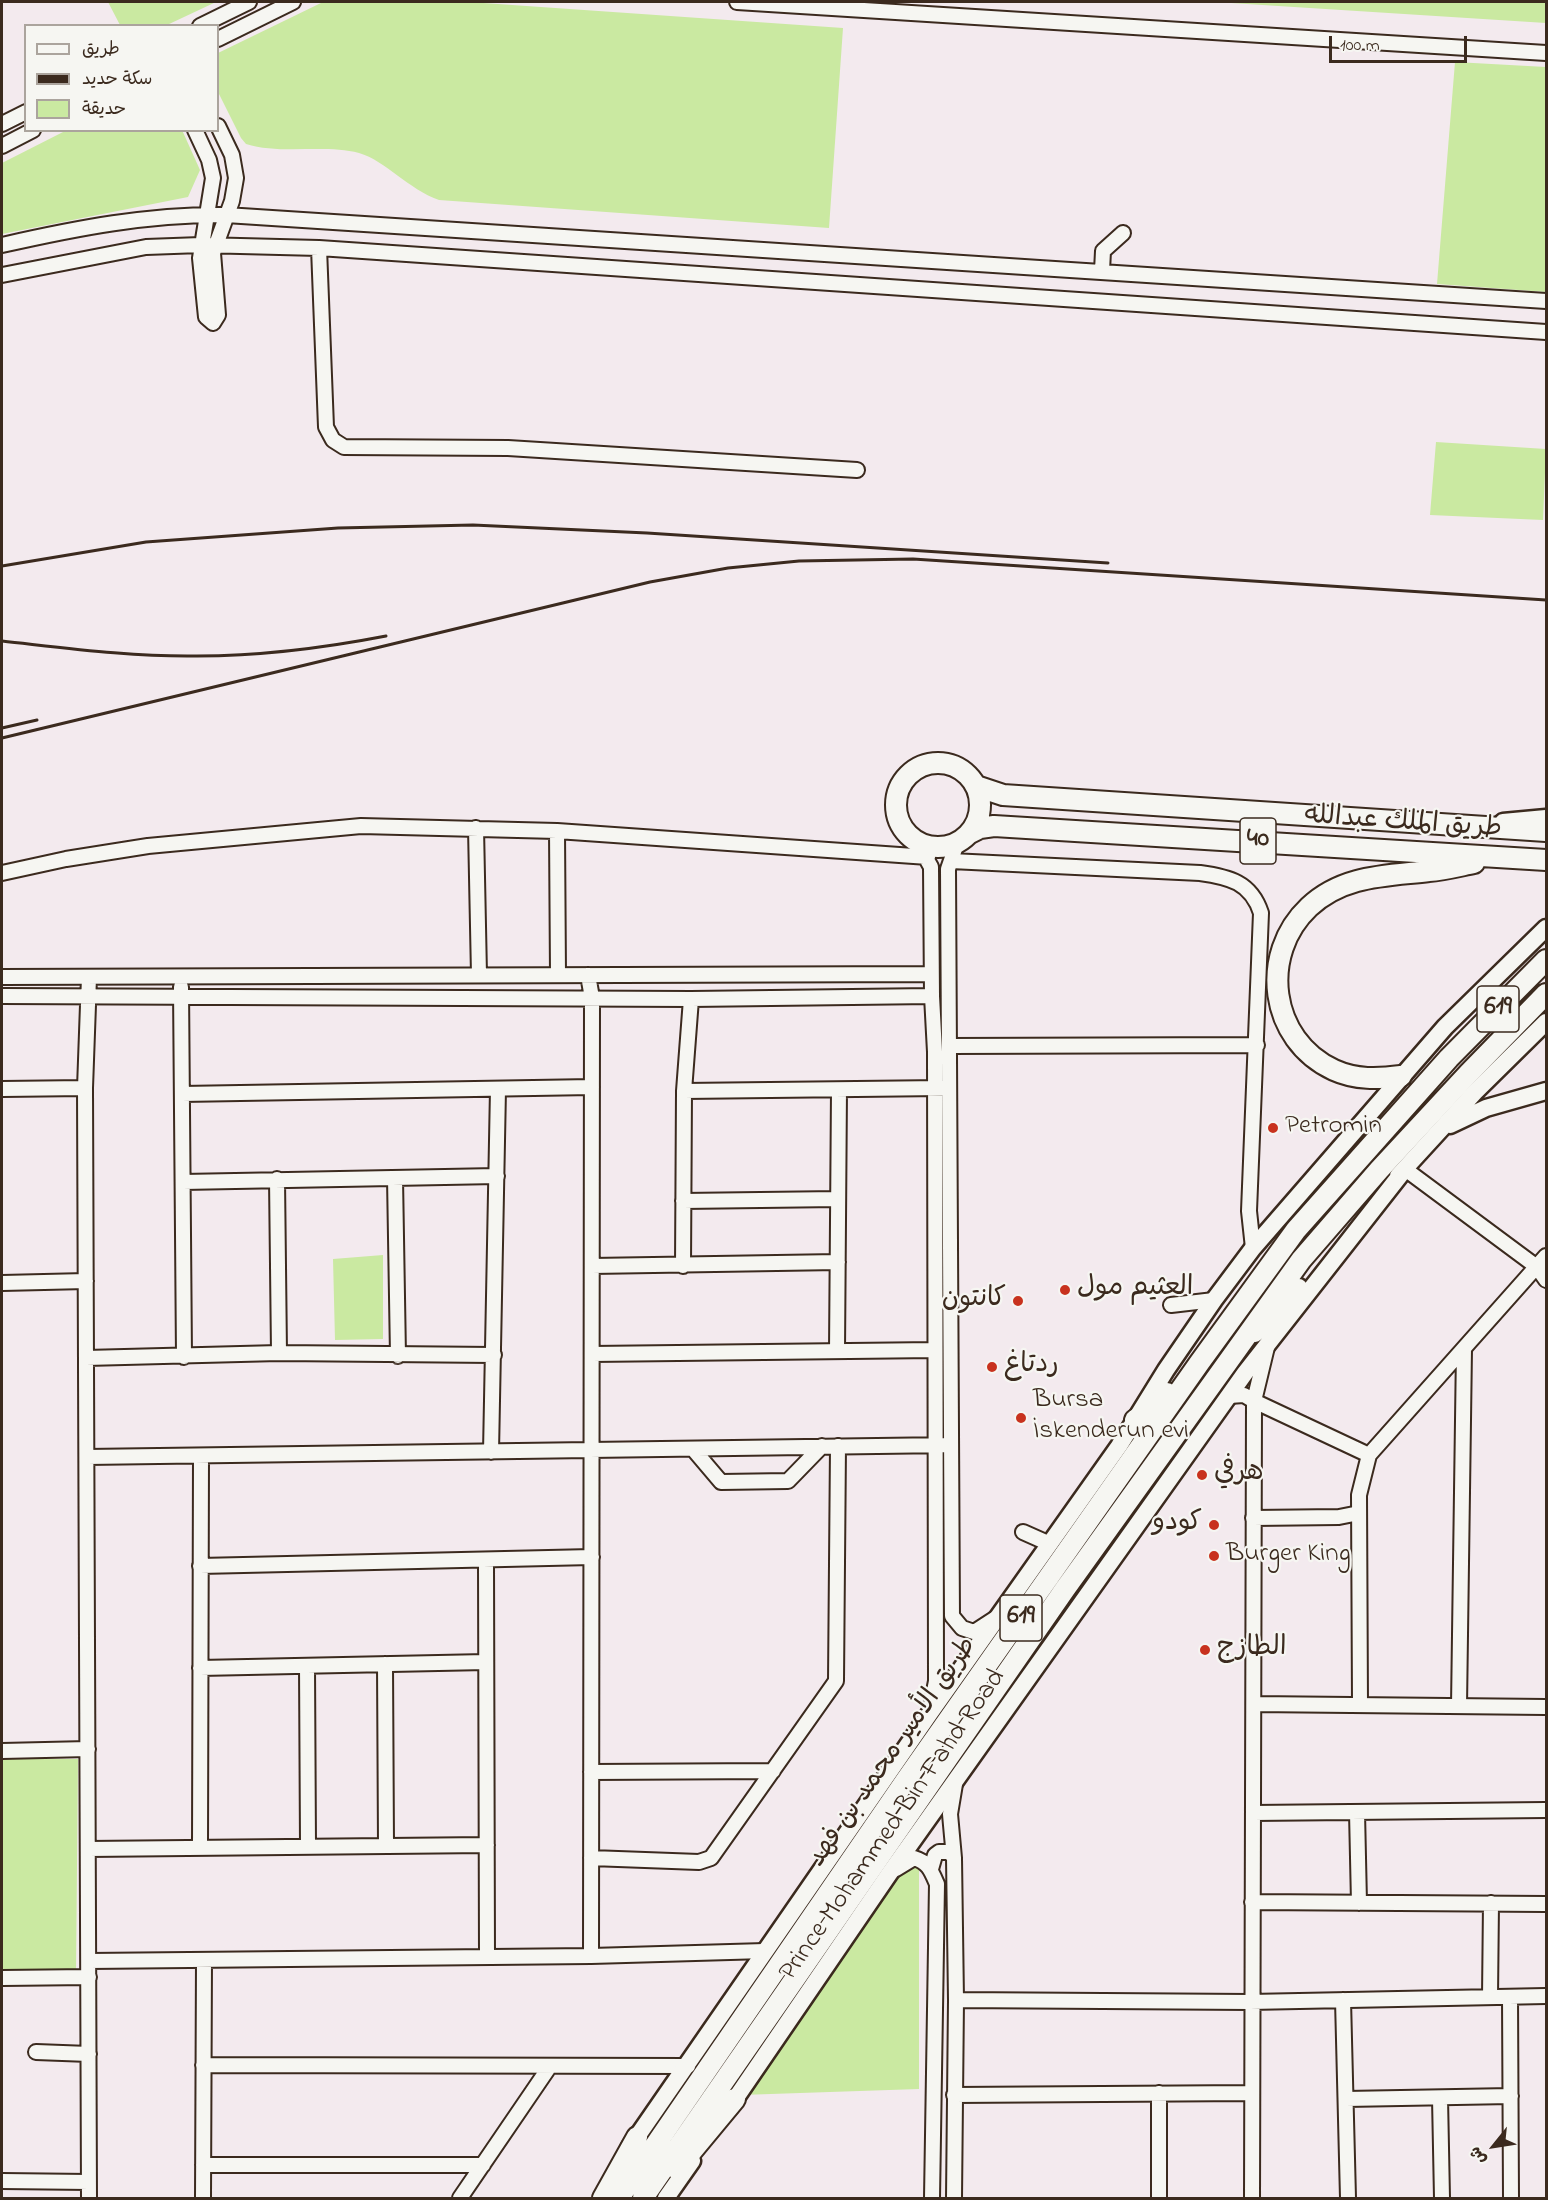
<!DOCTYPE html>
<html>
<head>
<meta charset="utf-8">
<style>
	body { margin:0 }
	#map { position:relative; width:1548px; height:2200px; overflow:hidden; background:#f3eaee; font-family:"Indie Flower","Playpen Sans Arabic",sans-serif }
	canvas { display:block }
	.frame { position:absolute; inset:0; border:3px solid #3b2a1e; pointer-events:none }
	.legend { position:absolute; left:24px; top:24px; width:195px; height:108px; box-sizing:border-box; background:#f6f6f2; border:2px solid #aba49d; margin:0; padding:8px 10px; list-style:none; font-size:18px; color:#3b2a1e }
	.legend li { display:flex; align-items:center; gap:12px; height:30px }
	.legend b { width:30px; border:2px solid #aba49d }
	.north { position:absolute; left:1464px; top:2116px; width:60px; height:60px; -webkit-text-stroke:4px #f6f6f2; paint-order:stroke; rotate:240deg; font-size:16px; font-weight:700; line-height:24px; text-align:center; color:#3b2a1e }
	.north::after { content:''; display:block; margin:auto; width:21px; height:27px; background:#3b2a1e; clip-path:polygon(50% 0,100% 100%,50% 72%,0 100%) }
	.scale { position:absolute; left:1329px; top:36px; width:138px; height:27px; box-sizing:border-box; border:3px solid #3b2a1e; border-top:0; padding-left:8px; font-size:18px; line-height:21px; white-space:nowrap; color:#3b2a1e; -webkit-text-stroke:4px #f6f6f2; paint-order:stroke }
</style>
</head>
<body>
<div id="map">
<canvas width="1548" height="2200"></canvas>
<div class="frame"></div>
<ul class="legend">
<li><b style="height:8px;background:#f6f6f2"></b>طريق</li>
<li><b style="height:8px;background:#3b2a1e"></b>سكة حديد</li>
<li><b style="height:16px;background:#cae9a1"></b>حديقة</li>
</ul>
<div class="north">ش</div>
<div class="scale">100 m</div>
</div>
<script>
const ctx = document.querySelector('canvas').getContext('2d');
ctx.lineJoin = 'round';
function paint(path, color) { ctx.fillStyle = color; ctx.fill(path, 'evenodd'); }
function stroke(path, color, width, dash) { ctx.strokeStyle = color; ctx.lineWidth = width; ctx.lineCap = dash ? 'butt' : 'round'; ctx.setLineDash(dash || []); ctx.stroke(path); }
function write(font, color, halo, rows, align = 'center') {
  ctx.font = font + ' "Indie Flower","Playpen Sans Arabic",sans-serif'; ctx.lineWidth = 4.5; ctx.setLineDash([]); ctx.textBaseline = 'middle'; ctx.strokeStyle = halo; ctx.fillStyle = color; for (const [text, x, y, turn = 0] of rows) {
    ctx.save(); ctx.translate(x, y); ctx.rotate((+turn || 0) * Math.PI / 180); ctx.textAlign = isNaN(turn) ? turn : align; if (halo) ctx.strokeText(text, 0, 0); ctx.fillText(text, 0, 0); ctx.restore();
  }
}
paint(new Path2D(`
	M108 2H216L167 25H120Z
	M323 2H469L843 28 829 228 439 200C408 189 386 161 359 153 324 144 281 155 246 144L241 138 218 92V53Z
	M1202 2H1546V23L1231 3Z
	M1455 62 1546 67V292L1437 284Z
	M182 130 200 170 188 197 2 234V163L65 131Z
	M1436 442 1546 449 1543 520 1430 515Z
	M383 1255V1339L335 1340 333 1259Z
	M2 1759H78L76 1973 2 1974Z
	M902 1868H919V2089L741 2095Z`), '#cae9a1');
const minor = new Path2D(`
	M737 2 1546 53
	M200 26 249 2
	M218 39 293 2
	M2 124 26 112
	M195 130 209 160 213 178 200 258 206 317 213 323 218 315 213 253 232 201 236 178 232 155 218 126
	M2 146 33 130
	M2 245C77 228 149 214 226 215L1546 301
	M319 248 326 427 333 440 344 447 508 448 857 470
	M1102 271 1103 251 1123 233
	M2 275 146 247 201 245 319 248 1546 332
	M476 828 479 975
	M557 831 558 975
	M917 842 931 867 932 996 935 1052 936 1681 930 1711
	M957 843 948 869 952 1616 962 1628 974 1632 994 1619
	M951 861 1200 873C1229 877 1251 882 1261 913L1249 1211 1253 1248
	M2 873 66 859 148 846 361 826 557 831 928 857
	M588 975 592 998 591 1956
	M2 977 931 974
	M89 977 85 1088 89 2198
	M181 987 184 1357
	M2 996 691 999 932 996
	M950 1046 1257 1045
	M2 1089 85 1088
	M684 1091 942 1088
	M182 1094 592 1087
	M1405 1169 1537 1267 1546 1280
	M395 1178 398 1356
	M277 1179 279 1353
	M183 1182 497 1176
	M683 1201 838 1199
	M592 1266 838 1262
	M683 1266 684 1091 691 999
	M2 1283 86 1281
	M1171 1305 1214 1300
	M837 1351 839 1090
	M592 1354 935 1350
	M86 1358 279 1353 494 1355
	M1229 1396 1244 1395 1254 1401 1267 1347
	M693 1449 721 1482 788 1481 822 1446
	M491 1452 498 1089
	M87 1457 949 1445
	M1253 1518 1339 1517 1359 1513
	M1023 1532 1050 1544
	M486 1561 487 1957
	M200 1566 592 1557
	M385 1664 386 1846
	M307 1666 308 1846
	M200 1668 486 1662
	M1254 1704 1546 1707
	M1360 1705 1359 1495 1369 1455 1546 1256
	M1459 1706 1464 1349
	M2 1751 88 1749
	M591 1772 773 1771
	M1357 1812 1359 1903
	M1253 1813 1546 1810
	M200 1847 201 1456
	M88 1849 487 1845
	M591 1858 699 1862 711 1858 836 1681 838 1446
	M896 1869 914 1858C928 1862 931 1870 937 1884L932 2198
	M931 1869 935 1855 939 1852H950L954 1858
	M1252 1902 1546 1904
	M89 1961 591 1956 765 1951
	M2 1978 89 1977
	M1490 1997 1491 1903
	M1510 1997 1511 2198
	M956 2000 1250 2002 1546 1996
	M1343 2000 1348 2198
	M36 2052 89 2054
	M203 2065 688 2066
	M954 2095 1251 2093
	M1440 2098 1442 2198
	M1346 2099 1511 2096
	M203 2165H483
	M2 2181 89 2182
	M203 2198 204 1960
	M460 2198 550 2066
	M954 2198 956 2000 954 1858 950 1814 955 1784
	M1159 2198V2093
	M1252 2198 1254 1401 1369 1455`);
const major = new Path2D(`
	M1503 822 1546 818
	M1450 1125 1486 1108 1546 1091
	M1398 1176 1475 1092 1546 1022
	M1255 1334 1299 1287
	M729 2108 889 1874 1245 1373 1405 1169
	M630 2147 930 1713 1119 1446 1166 1370 1214 1300 1253 1248 1445 1027 1546 928
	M666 2198 692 2161`);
const highway = new Path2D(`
	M896 805a42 42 0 1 1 84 0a42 42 0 1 1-84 0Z
	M976 786 1003 795 1546 831
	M970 833 980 828 994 826 1546 860
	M1401 1076C1378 1079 1356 1080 1334 1070 1269 1040 1259 954 1309 907 1343 875 1386 876 1429 871 1444 870 1459 866 1474 863
	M1135 1420 1152 1409 1167 1393
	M677 2169 735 2099
	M603 2198 637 2137
	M619 2198 906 1780 1200 1362 1296 1230 1449 1058 1546 960
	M643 2198 1065 1589 1301 1260 1379 1170 1468 1074 1546 994`);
stroke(minor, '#3b2a1e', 18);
stroke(major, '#3b2a1e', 21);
stroke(highway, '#3b2a1e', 24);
stroke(minor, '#f6f6f2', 14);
stroke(major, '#f6f6f2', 16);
stroke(highway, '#f6f6f2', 20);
stroke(new Path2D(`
	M2 566 146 542 338 528 473 525 647 533 1108 563
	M2 641C66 648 131 657 197 656 260 656 324 648 386 636
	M2 728 37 720
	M2 738 650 582 728 568 799 561 913 559 1546 600`), '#3b2a1e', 3);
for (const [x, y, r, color] of [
	[1273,1128,6,"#c8321e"],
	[1065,1290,6,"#c8321e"],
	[1018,1301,6,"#c8321e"],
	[992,1367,6,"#c8321e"],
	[1021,1418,6,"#c8321e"],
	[1202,1475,6,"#c8321e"],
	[1214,1525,6,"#c8321e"],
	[1214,1556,6,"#c8321e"],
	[1205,1650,6,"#c8321e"]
]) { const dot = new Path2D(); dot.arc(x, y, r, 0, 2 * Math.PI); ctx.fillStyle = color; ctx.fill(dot); stroke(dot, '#f6f6f2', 2); }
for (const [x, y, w] of [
	[1258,841,36],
	[1498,1009,42],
	[1021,1618,42]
]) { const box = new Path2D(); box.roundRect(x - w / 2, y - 23, w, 46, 4.5); ctx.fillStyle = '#f6f6f2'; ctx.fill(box); stroke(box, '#3b2a1e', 1.5); }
write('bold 26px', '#3b2a1e', null, [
	["40",1258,841],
	["619",1498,1009],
	["619",1021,1618]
]);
write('27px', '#3b2a1e', '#f6f6f2', [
	["طريق الملك عبدالله",1403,824,4],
	["طريق الأمير محمد بن فهد",894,1753,-55],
	["Prince Mohammed Bin Fahd Road",894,1826,-55]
]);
write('27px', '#3b2a1e', '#f6f6f2', [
	["Petromin",1285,1128],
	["العثيم مول",1077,1290],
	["كانتون",1006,1301,"right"],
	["ردتاغ",1004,1367],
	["Bursa",1033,1402],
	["İskenderun evi",1033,1433],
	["هرفي",1214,1475],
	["كودو",1202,1525,"right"],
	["Burger King",1226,1556],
	["الطازج",1217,1650]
], 'left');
</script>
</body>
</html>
